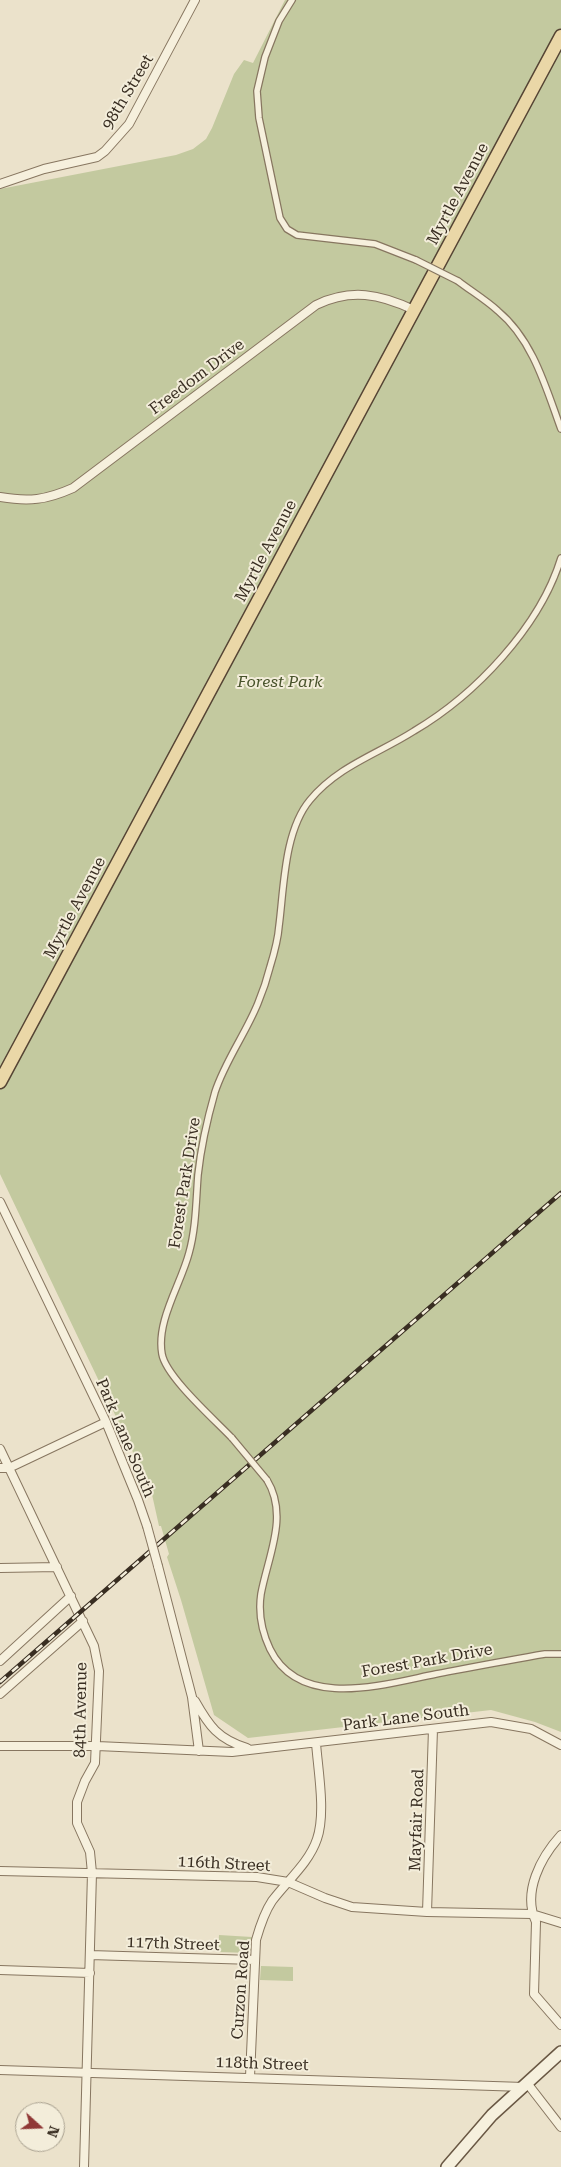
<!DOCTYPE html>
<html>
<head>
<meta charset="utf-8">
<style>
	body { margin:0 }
	#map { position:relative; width:561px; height:2167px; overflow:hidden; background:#ebe2cb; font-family:"Roboto Serif",serif }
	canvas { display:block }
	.north { position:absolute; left:15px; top:2102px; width:50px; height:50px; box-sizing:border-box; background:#f3edda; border:1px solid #a9a190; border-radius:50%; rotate:110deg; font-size:14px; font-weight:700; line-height:20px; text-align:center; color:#392e22 }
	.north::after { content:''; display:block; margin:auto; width:18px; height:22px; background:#903836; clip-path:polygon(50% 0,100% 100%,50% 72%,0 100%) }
</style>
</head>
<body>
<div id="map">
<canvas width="561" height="2167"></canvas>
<div class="north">N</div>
</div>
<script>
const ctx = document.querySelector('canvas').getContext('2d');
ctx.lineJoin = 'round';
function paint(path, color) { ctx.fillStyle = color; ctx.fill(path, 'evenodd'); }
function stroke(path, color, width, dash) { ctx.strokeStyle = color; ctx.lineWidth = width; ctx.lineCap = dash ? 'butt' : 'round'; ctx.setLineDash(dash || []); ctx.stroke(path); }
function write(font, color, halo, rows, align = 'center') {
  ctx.font = font + ' "Roboto Serif",serif'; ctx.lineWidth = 4; ctx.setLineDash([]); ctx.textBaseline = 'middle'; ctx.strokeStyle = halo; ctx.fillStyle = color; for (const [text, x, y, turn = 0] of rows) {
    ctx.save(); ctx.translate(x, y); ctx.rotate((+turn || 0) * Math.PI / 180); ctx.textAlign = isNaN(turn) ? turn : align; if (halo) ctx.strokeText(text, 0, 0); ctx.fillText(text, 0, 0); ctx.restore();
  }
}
paint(new Path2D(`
	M285 0H561V1732L535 1722 491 1710 248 1738 214 1715 181 1600 167 1557 169 1554 161 1526H159L151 1490 0 1174V189L176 155 193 149 206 139 212 128 234 74 244 60 253 63Z
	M219 1935 252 1937 250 1953 218 1952Z
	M261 1966 293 1967V1981L260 1980Z`), '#c3c99f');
const pedestrian = new Path2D(`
	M292 0 279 21 265 57 257 91 259 118 280 218 287 229 297 235 375 244 416 260
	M458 281C471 291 486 300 498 311 533 340 546 388 561 429
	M232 1438C215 1420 166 1377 162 1354 156 1321 181 1284 189 1253 196 1228 196 1201 198 1175 201 1147 207 1120 215 1092 225 1061 246 1033 258 1003 263 991 267 979 270 967 274 954 278 940 279 926 284 888 284 831 310 800 338 766 378 754 414 731 475 695 540 627 561 558
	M267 1480C289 1516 268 1556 261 1594 258 1614 262 1632 270 1649 300 1711 385 1684 436 1674 473 1667 509 1660 545 1654H561`);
const minor = new Path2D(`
	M0 184 44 169 97 157 105 151 129 124 195 0
	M0 497C29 502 46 500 73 488L316 305C351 288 380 294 414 310
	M0 1202 106 1422 138 1500 147 1526
	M0 1449 94 1646 99 1671 95 1763 85 1781 77 1802V1823L90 1852 92 1873 84 2167
	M0 1468H9L106 1422
	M158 1566 192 1697 199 1751
	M0 1568 57 1567
	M0 1661 71 1596
	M0 1694 83 1621
	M195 1701C209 1726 218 1739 247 1748
	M0 1746H97L232 1752 491 1722 531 1729 561 1745
	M561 1835C541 1857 522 1892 536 1922L534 1994 561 2025
	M0 1871 257 1877 288 1882 325 1898 352 1907 427 1912 532 1914 561 1923
	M427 1912 433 1729
	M90 1955 254 1960
	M0 1970 90 1973
	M0 2070 524 2087
	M250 2077 256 1940C260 1926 264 1913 272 1901 287 1881 309 1863 317 1839 326 1813 318 1770 316 1743
	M527 2083 561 2127`);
const secondary = new Path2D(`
	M447 2167 492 2115 561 2052`);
const primary = new Path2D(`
	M0 1082 561 36`);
stroke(pedestrian, '#877660', 8);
stroke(minor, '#877660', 10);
stroke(secondary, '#695743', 14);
stroke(primary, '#554434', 15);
stroke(pedestrian, '#f6f0dd', 5.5);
stroke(minor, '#f6f0dd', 8);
stroke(secondary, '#f6f0dd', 11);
stroke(primary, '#ead7a7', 12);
const rail = new Path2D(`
	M0 1682 561 1193`);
stroke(rail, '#392e22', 4.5);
stroke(rail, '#f3edda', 2.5, [8]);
const pedestrianBridge = new Path2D(`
	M416 260 458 281
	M232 1438 267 1480`);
const minorBridge = new Path2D(`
	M147 1526 158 1566`);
stroke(pedestrianBridge, '#877660', 8, []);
stroke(minorBridge, '#877660', 10, []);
stroke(pedestrianBridge, '#f6f0dd', 5.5);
stroke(minorBridge, '#f6f0dd', 8);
write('16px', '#392e22', '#f3edda', [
	["98th Street",128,92,-59],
	["Myrtle Avenue",458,194,-62],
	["Freedom Drive",197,377,-37],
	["Myrtle Avenue",266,551,-62],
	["Myrtle Avenue",75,908,-62],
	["Forest Park Drive",185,1183,-81],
	["Park Lane South",125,1438,67],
	["Forest Park Drive",427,1661,-10],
	["84th Avenue",81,1710,-89],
	["Park Lane South",406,1718,-7],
	["Mayfair Road",417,1820,-88],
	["116th Street",224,1864,3],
	["117th Street",173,1944,2],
	["Curzon Road",241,1990,-86],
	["118th Street",262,2064,2]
]);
write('italic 16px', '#48532b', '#f3edda', [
	["Forest Park",280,682]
]);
</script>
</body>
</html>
